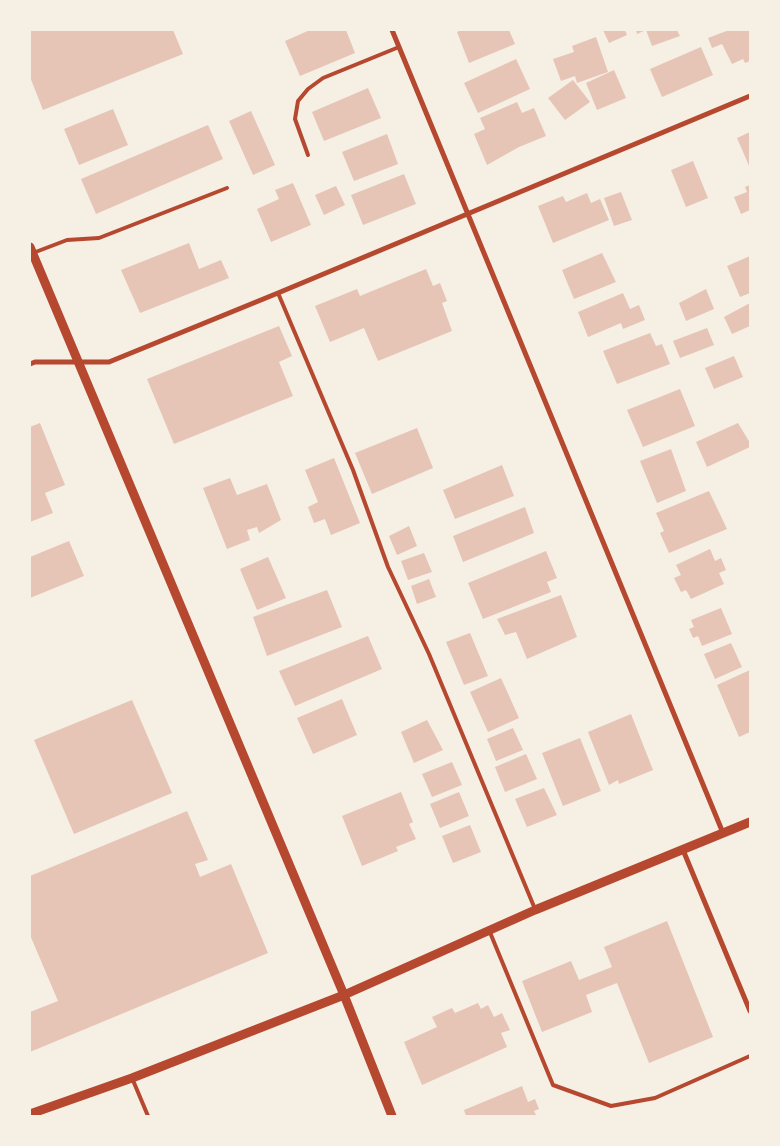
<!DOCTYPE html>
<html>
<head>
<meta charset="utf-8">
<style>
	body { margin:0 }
	#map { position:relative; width:780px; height:1146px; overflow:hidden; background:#f6efe4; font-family:Quicksand,sans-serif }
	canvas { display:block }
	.frame { position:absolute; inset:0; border:31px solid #f6efe4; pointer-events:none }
</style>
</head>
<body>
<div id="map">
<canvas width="780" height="1146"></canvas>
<div class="frame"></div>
</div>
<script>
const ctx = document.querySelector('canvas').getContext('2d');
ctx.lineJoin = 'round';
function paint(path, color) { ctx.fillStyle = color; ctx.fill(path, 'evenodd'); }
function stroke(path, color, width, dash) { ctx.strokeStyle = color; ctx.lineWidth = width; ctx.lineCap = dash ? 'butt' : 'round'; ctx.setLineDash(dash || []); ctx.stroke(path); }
paint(new Path2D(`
	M30 30H173L183 54 43 110 30 77Z
	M310 30H346L355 53 300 76 285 41Z
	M461 30H509L515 44 469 63 457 32Z
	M603 30H625L627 35 609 43Z
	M636 30H677L680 36 652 46 646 30 637 34Z
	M729 30H750V61L745 63 743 59 732 64 722 44 712 48 708 38Z
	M596 37 608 72 577 83 575 76 561 81 553 59 574 52 572 46Z
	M701 47 713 75 662 97 650 69Z
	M516 59 530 89 478 113 464 83Z
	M614 70 626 98 597 110 586 83Z
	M573 80 590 102 565 120 548 98Z
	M368 88 381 118 324 141 312 112Z
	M517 102 522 113 534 108 546 136 519 147 487 165 474 134 485 129 480 118Z
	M113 109 128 145 79 165 64 129Z
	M251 111 275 165 253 175 229 121Z
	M208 125 223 159 96 214 81 179Z
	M750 132V168L737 138Z
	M387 134 398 164 354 181 342 152Z
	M693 161 708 198 686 207 671 170Z
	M404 174 416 204 363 225 351 195Z
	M293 183 311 225 271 242 257 209 279 199 275 190Z
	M750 185V210L741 214 734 197 747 192 745 187Z
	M336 186 345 205 324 215 315 195Z
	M621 192 632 220 614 226 604 198Z
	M587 193 591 203 600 199 609 220 553 243 538 206 563 196 566 202Z
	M189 243 199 269 221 260 229 278 140 313 121 270Z
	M602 253 616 282 574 299 562 270Z
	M750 256V293L740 297 727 266Z
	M426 269 433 286 440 283 447 301 442 303 452 331 378 361 364 328 330 342 315 306 357 289 360 296Z
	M706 289 714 309 686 321 679 303Z
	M623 293 630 309 639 305 645 320 623 329 621 323 588 337 578 312Z
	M750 303V326L732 334 724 317Z
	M279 326 292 356 279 362 293 396 174 444 147 379Z
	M707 328 714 345 680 358 673 341Z
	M650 333 656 346 662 344 670 364 617 384 603 351Z
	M734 356 743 377 714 389 705 368Z
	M680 389 695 426 643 447 627 410Z
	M40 423 65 485 45 493 53 513 30 522V427Z
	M738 423 750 443V447L707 467 696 442Z
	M417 428 433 468 372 494 355 453Z
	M671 449 686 491 657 503 640 461Z
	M334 458 360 523 331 535 325 519 314 523 308 507 318 502 305 470Z
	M502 465 514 496 455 519 443 490Z
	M230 478 237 495 267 484 281 520 259 533 257 527 247 530 250 540 227 549 203 488Z
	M709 491 727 529 669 553 660 533 664 531 656 513Z
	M525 507 534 533 463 562 453 536Z
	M409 526 417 546 397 555 389 536Z
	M69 541 84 576 30 598V557Z
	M710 549 715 561 721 558 726 570 719 573 724 584 691 599 686 590 681 592 674 578 681 575 676 565Z
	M546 551 557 578 547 582 551 592 483 619 468 583Z
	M424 553 432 572 408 580 401 561Z
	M268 557 286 598 257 610 240 569Z
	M429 579 436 597 417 604 411 586Z
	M327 590 342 627 267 656 253 617Z
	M561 595 577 637 527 659 516 632 505 635 497 619Z
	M721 608 732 634 702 646 698 636 693 638 689 629 694 627 691 620Z
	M470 633 488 676 464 685 446 642Z
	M368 636 382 669 295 706 279 671Z
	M731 643 742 667 715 679 704 654Z
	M750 670V732L739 737 717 685Z
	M501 678 519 718 488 732 470 692Z
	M342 699 357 735 313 754 297 718Z
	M132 700 172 793 74 834 34 740Z
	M631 714 653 770 619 784 618 780 609 785 588 732Z
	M427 720 443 750 414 763 401 732Z
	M513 728 523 750 496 761 487 739Z
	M580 738 601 791 563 806 542 753Z
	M526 754 537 779 505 792 495 767Z
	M452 762 462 785 432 797 422 774Z
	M544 788 557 815 527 827 515 799Z
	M401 792 413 822 409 824 416 839 396 847 398 851 362 866 342 816Z
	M459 792 469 816 440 828 430 804Z
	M187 811 208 860 195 864 200 877 231 864 268 953 30 1052V1012L58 1001 30 935V876Z
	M470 825 481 852 453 863 442 836Z
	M667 921 713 1037 649 1063 617 983 586 995 592 1012 542 1032 522 981 571 961 579 980 612 967 604 947Z
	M478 1003 481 1009 488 1005 494 1017 502 1013 510 1030 501 1033 507 1047 422 1085 404 1042 437 1027 432 1017 452 1008 455 1013Z
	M522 1086 528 1102 535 1099 539 1109 534 1111 536 1115 466 1116 464 1110Z`), '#e6c5b7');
stroke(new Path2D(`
	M308 155 295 119 298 101 308 89 323 78 399 47
	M33 253 67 240 99 238 227 188
	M278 293 353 470 388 567 429 654 535 909
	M489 930 553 1085 611 1106 655 1098 750 1056
	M132 1078 148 1116`), '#b5482f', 4);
stroke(new Path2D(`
	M392 30 723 833
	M30 364 35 362H109L278 293 750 96
	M683 850 750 1011`), '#b5482f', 5);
stroke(new Path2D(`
	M30 247 344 995 392 1116
	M30 1114 132 1078 344 995 535 910 750 822`), '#b5482f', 9);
</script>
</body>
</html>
